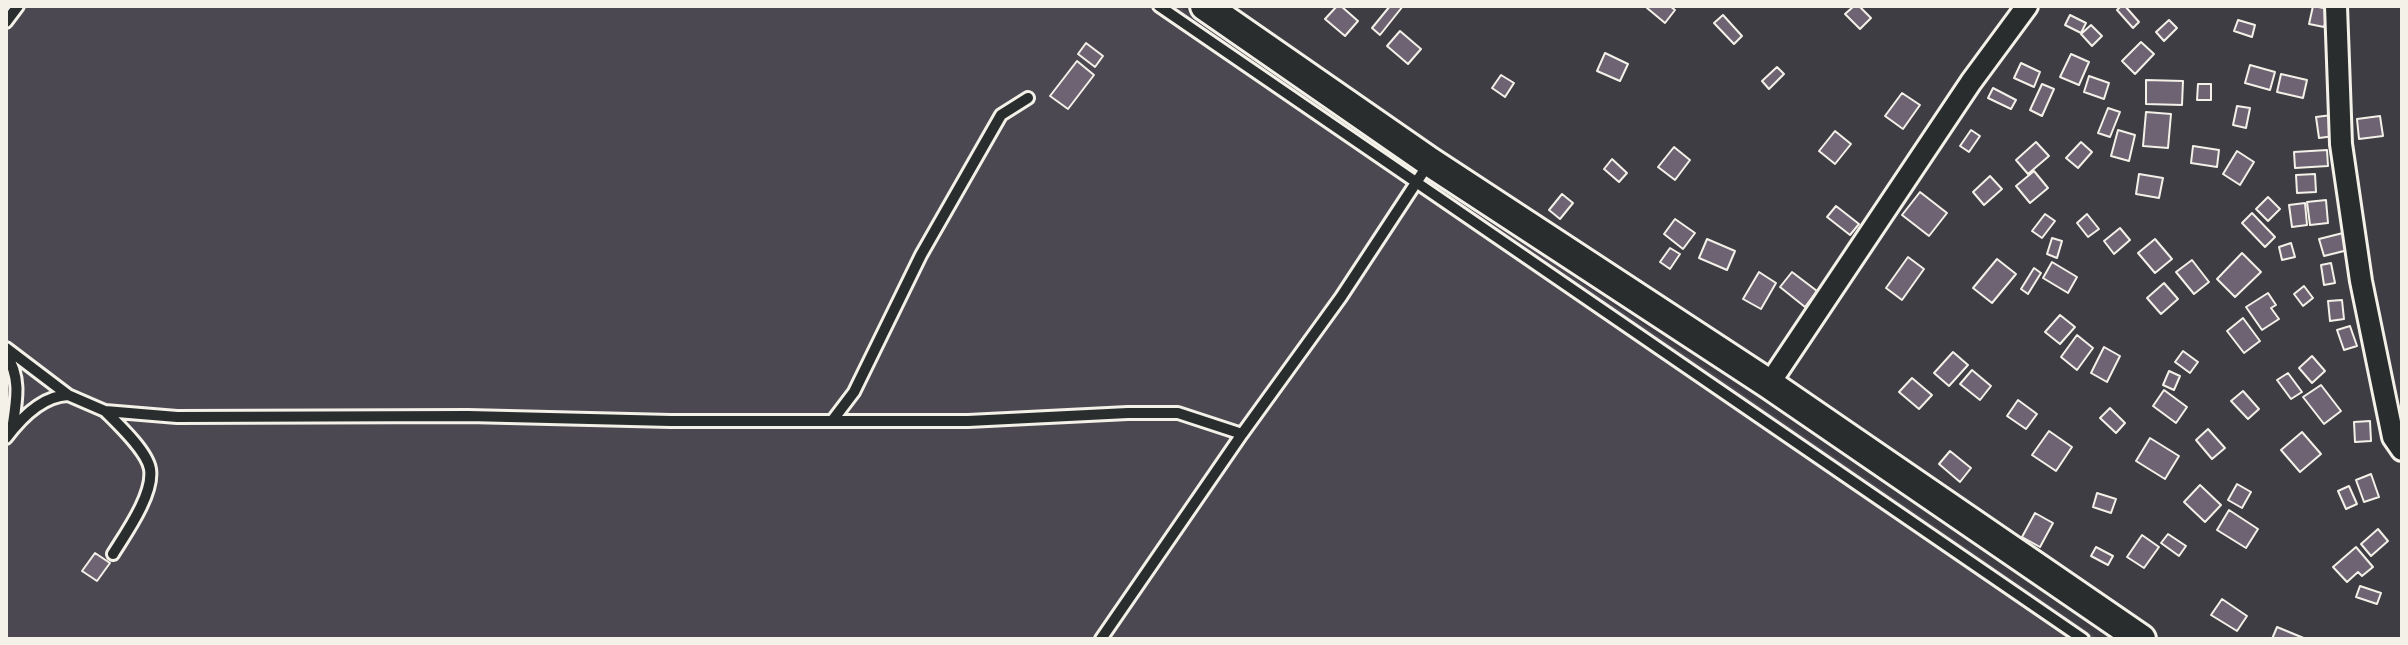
<!DOCTYPE html>
<html>
<head>
<meta charset="utf-8">
<style>
	body { margin:0 }
	#map { position:relative; width:2408px; height:645px; overflow:hidden; background:#3e3d43; font-family:Dekko,sans-serif }
	canvas { display:block }
	.frame { position:absolute; inset:0; border:8px solid #f4f1e8; pointer-events:none }
</style>
</head>
<body>
<div id="map">
<canvas width="2408" height="645"></canvas>
<div class="frame"></div>
</div>
<script>
const ctx = document.querySelector('canvas').getContext('2d');
ctx.lineJoin = 'round';
function paint(path, color) { ctx.fillStyle = color; ctx.fill(path, 'evenodd'); }
function stroke(path, color, width, dash) { ctx.strokeStyle = color; ctx.lineWidth = width; ctx.lineCap = dash ? 'butt' : 'round'; ctx.setLineDash(dash || []); ctx.stroke(path); }
paint(new Path2D(`
	M6 6H1179L2099 639H6Z`), '#4c4851');
const building = new Path2D(`
	M1337 6H1341L1358 21 1345 36 1325 19Z
	M1390 6H1403L1380 35 1372 28Z
	M1649 6H1670L1675 10 1665 23 1647 8Z
	M1854 6H1859L1871 18 1860 29 1845 14Z
	M2121 6H2125L2139 22 2133 28 2117 10Z
	M2313 6 2329 9 2324 27 2309 24Z
	M1723 15 1742 36 1734 44 1714 23Z
	M2070 15 2086 23 2081 33 2065 25Z
	M2169 20 2177 28 2164 41 2156 32Z
	M2238 20 2255 25 2252 37 2234 31Z
	M2091 25 2102 36 2092 46 2081 34Z
	M1400 31 1421 49 1408 64 1387 46Z
	M2141 42 2154 54 2135 74 2122 61Z
	M1086 43 1103 56 1095 67 1078 54Z
	M1605 53 1628 64 1620 81 1597 71Z
	M2071 54 2089 62 2079 85 2060 77Z
	M1077 61 1094 75 1068 109 1050 96Z
	M2021 63 2040 72 2034 87 2014 78Z
	M2250 65 2275 72 2270 90 2245 83Z
	M1777 67 1784 74 1769 89 1762 81Z
	M2281 74 2307 80 2303 98 2277 92Z
	M1501 75 1514 83 1505 97 1492 88Z
	M2089 76 2109 83 2104 99 2084 92Z
	M2146 80 2183 81 2182 105 2146 104Z
	M2042 84 2054 89 2042 116 2030 110Z
	M2198 84H2211V100H2197Z
	M1993 88 2016 100 2011 109 1988 98Z
	M1902 93 1920 105 1903 129 1885 116Z
	M2237 106 2250 108 2246 128 2233 125Z
	M2108 108 2120 112 2110 137 2098 133Z
	M2146 112 2171 114 2168 148 2143 146Z
	M2332 115 2334 136 2319 138 2316 117Z
	M2380 116 2383 136 2359 139 2357 119Z
	M1971 130 1980 136 1969 152 1960 146Z
	M2118 130 2135 135 2129 161 2111 156Z
	M1835 131 1851 144 1835 164 1819 151Z
	M2036 142 2049 156 2028 174 2016 160Z
	M2081 142 2092 152 2078 168 2066 158Z
	M2193 146 2219 150 2217 167 2191 163Z
	M1674 147 1690 160 1675 180 1658 167Z
	M2327 150 2328 166 2295 168 2294 152Z
	M2237 151 2254 162 2240 185 2223 174Z
	M1612 159 1627 173 1619 182 1604 169Z
	M2034 171 2048 188 2030 203 2016 186Z
	M2139 174 2163 178 2159 198 2136 194Z
	M2315 174 2316 192 2297 193 2296 175Z
	M1990 176 2002 189 1984 205 1973 192Z
	M1920 192 1947 213 1929 236 1902 215Z
	M1562 194 1573 203 1560 219 1549 210Z
	M2268 197 2280 209 2268 221 2256 209Z
	M2326 200 2328 223 2310 225 2307 202Z
	M2305 203 2307 225 2292 227 2289 205Z
	M1836 206 1859 224 1850 235 1827 217Z
	M2252 213 2275 237 2265 247 2242 223Z
	M2045 214 2055 221 2042 238 2032 231Z
	M2087 214 2099 229 2088 237 2077 223Z
	M1675 219 1695 233 1683 249 1664 234Z
	M2120 228 2130 240 2114 254 2104 241Z
	M2343 233 2348 250 2324 256 2319 239Z
	M2052 238 2062 241 2057 258 2047 254Z
	M1707 239 1735 251 1727 270 1699 258Z
	M2155 239 2172 259 2155 273 2138 253Z
	M2291 243 2295 257 2282 260 2279 247Z
	M1670 248 1680 254 1670 269 1660 262Z
	M2242 253 2261 272 2235 297 2217 279Z
	M1908 257 1924 269 1902 300 1886 288Z
	M1997 259 2016 274 1992 303 1973 288Z
	M2192 260 2209 282 2194 294 2176 272Z
	M2052 262 2077 277 2068 293 2043 278Z
	M2331 263 2335 283 2324 285 2321 265Z
	M2034 268 2041 273 2028 294 2021 289Z
	M1759 272 1776 283 1761 309 1743 299Z
	M1792 272 1817 291 1805 307 1780 287Z
	M2164 283 2178 299 2161 314 2147 298Z
	M2304 286 2313 298 2303 306 2294 294Z
	M2268 293 2276 305 2271 308 2279 319 2262 330 2246 307Z
	M2342 300 2344 319 2330 321 2328 301Z
	M2060 315 2075 327 2060 344 2045 332Z
	M2243 318 2260 341 2244 353 2227 331Z
	M2350 326 2357 346 2344 350 2337 330Z
	M2077 335 2093 348 2077 370 2061 357Z
	M2104 347 2120 356 2107 382 2091 373Z
	M2183 351 2198 362 2190 373 2175 362Z
	M1953 352 1968 365 1949 386 1934 373Z
	M2312 356 2325 371 2312 383 2299 368Z
	M1972 370 1991 386 1980 400 1960 384Z
	M2169 371 2180 376 2174 390 2163 385Z
	M2288 373 2302 392 2291 399 2277 380Z
	M1912 378 1932 395 1919 409 1899 392Z
	M2321 385 2341 411 2324 424 2303 397Z
	M2164 390 2187 407 2176 423 2153 406Z
	M2243 391 2259 409 2248 419 2231 401Z
	M2018 400 2037 414 2026 429 2007 416Z
	M2110 408 2125 423 2116 433 2100 418Z
	M2370 421 2371 441 2355 442 2354 422Z
	M2208 429 2225 448 2212 459 2196 440Z
	M2049 431 2072 447 2056 471 2032 455Z
	M2302 432 2321 454 2300 472 2281 450Z
	M2150 438 2179 456 2165 479 2136 461Z
	M1950 451 1971 468 1960 482 1939 464Z
	M2371 474 2379 497 2364 502 2356 480Z
	M2237 484 2251 492 2242 508 2228 500Z
	M2200 485 2221 505 2205 522 2184 502Z
	M2349 486 2357 504 2346 509 2338 491Z
	M2097 493 2116 499 2111 513 2093 507Z
	M2229 510 2258 529 2246 548 2217 530Z
	M2035 513 2053 523 2040 547 2022 537Z
	M2378 529 2388 541 2371 556 2361 544Z
	M2168 534 2186 546 2179 556 2161 543Z
	M2142 535 2159 547 2144 568 2127 557Z
	M2096 547 2113 556 2108 565 2091 556Z
	M2356 547 2373 567 2362 576 2358 572 2347 582 2333 567Z
	M95 553 110 563 97 581 82 571Z
	M2360 586 2381 593 2377 604 2356 597Z
	M2222 599 2247 616 2237 631 2211 615Z
	M2277 627 2306 639H2272Z`);
paint(building, '#6e6373');
stroke(building, '#f4f1e8', 2);
const lane = new Path2D(`
	M1159 6 2083 639
	M6 22 18 6
	M6 348 68 395 105 411 177 417 468 416 671 421H968L1128 413H1178L1242 434
	M6 354C22 379 16 402 12 430
	M105 411C118 424 147 451 150 469 154 494 126 533 113 554
	M832 421 854 392 921 255 1001 115 1028 98
	M6 438C21 418 43 396 68 395
	M1101 639 1242 434 1341 297 1429 163`);
const street = new Path2D(`
	M2336 6 2341 144 2361 281 2393 437 2402 450
	M1769 384 1971 82 2027 6`);
const secondary = new Path2D(`
	M1205 6 1430 162 1769 384 2141 639`);
stroke(lane, '#f4f1e8', 16);
stroke(street, '#f4f1e8', 26);
stroke(secondary, '#f4f1e8', 34);
stroke(lane, '#2a2d2e', 10);
stroke(street, '#2a2d2e', 20);
stroke(secondary, '#2a2d2e', 28);
</script>
</body>
</html>
